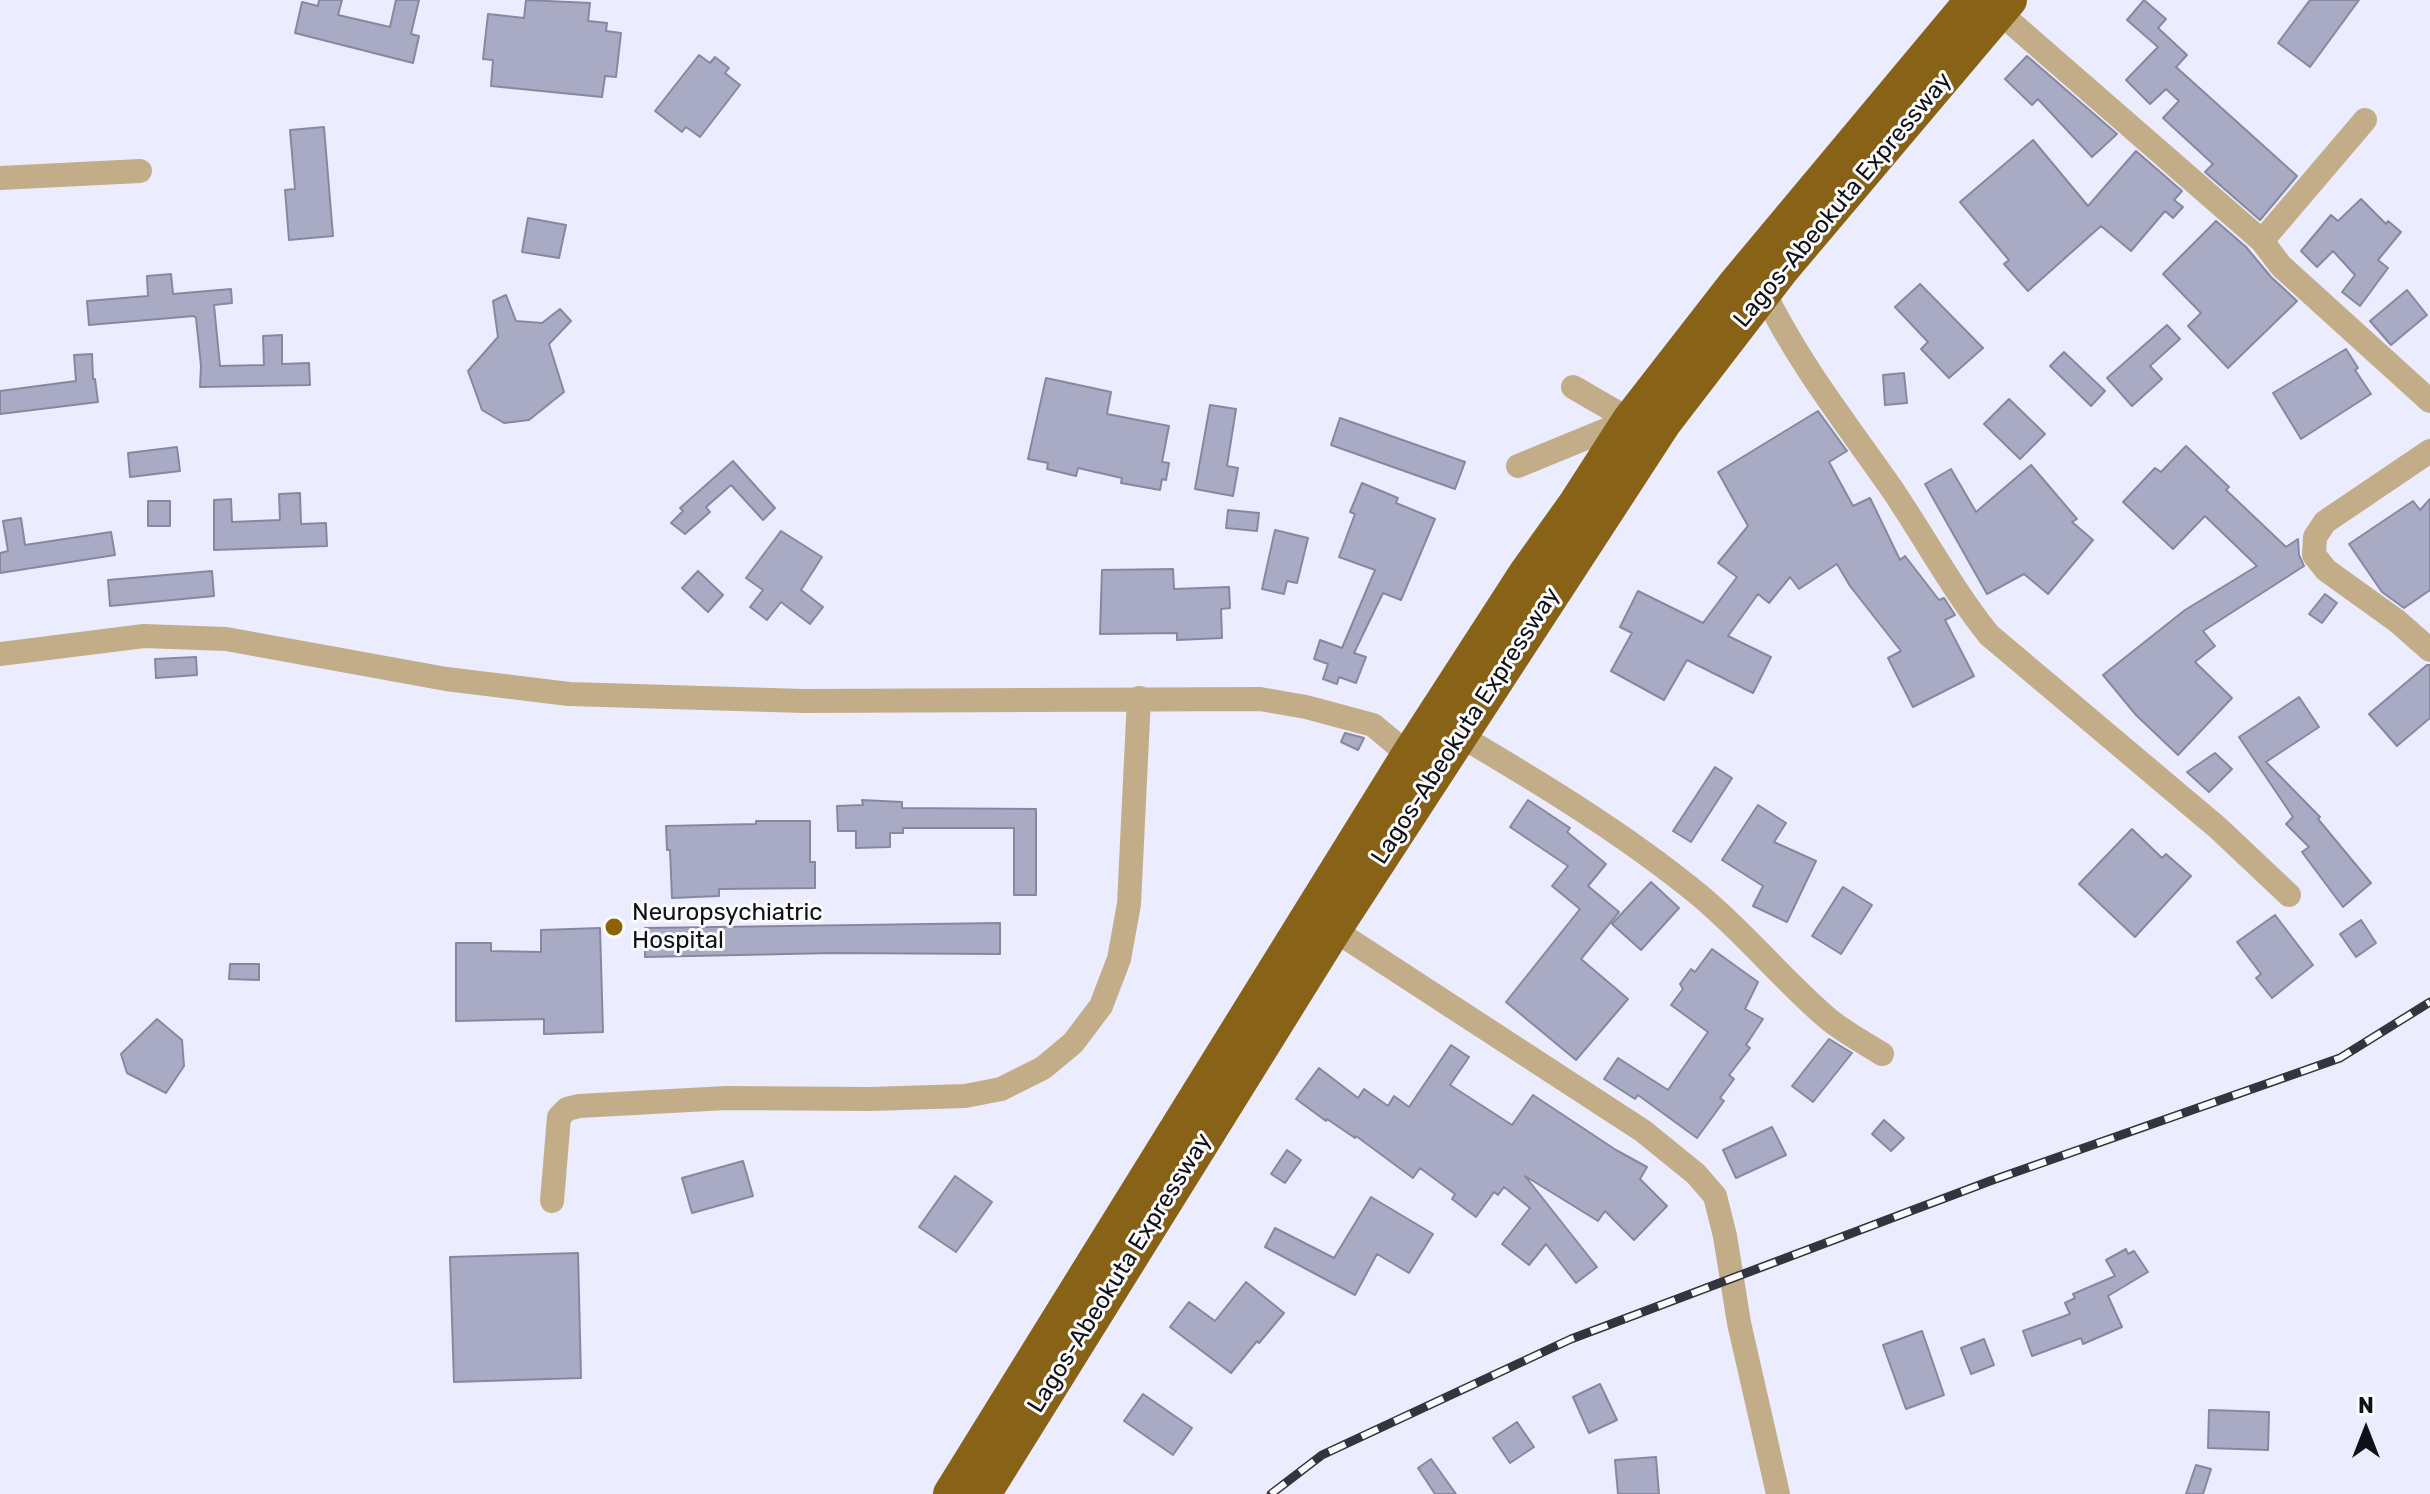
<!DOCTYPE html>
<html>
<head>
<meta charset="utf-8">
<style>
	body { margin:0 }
	#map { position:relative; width:2430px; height:1494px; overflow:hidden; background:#ebecfd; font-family:Rubik,sans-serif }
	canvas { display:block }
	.north { position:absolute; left:2326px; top:1390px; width:80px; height:80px; -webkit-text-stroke:6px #fbfbfb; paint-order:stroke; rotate:0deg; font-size:22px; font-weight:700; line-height:32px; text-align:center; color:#101019 }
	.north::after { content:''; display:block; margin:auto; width:28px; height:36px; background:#101019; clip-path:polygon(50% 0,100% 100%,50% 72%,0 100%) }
</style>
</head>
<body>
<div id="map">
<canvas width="2430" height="1494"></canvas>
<div class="north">N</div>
</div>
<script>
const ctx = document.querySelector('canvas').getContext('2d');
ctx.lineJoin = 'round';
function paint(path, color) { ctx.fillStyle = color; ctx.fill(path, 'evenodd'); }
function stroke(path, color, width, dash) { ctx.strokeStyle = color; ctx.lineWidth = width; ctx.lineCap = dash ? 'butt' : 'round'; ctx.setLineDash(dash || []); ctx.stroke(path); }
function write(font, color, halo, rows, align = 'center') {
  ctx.font = font + ' Rubik,sans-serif'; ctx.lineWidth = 6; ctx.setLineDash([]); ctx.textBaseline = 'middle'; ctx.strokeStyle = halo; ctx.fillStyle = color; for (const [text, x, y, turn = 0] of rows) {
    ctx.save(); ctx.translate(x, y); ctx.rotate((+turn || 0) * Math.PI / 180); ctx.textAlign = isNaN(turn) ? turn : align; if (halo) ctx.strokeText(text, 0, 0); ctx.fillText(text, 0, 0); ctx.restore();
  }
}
const building = new Path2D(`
	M319 0H342L338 15 390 27 396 0H419L411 34 419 36 413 63 295 33 302 2 318 6Z
	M526 0 590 3 588 21 607 23 606 31 621 33 616 77 605 76 602 97 491 86 493 60 483 59 488 14 524 18Z
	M2144 0 2166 19 2158 28 2187 55 2176 67 2297 176 2260 220 2205 172 2213 164 2163 118 2179 101 2166 89 2150 104 2126 80 2158 47 2127 20Z
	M2310 0H2359L2310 67 2278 43Z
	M699 55 710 63 715 57 729 68 725 73 740 85 700 137 686 127 682 132 655 111Z
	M2027 56 2117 134 2092 157 2038 99 2032 105 2005 79Z
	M324 127 333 236 289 240 285 190 295 189 290 130Z
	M2033 140 2088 206 2136 151 2182 191 2174 200 2183 207 2173 218 2165 211 2131 251 2101 226 2028 291 2004 264 2009 260 1960 202Z
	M2361 199 2386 224 2388 221 2401 232 2378 260 2388 268 2360 306 2342 292 2355 275 2333 251 2317 267 2301 251 2331 215 2338 221Z
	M528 218 566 225 559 258 522 252Z
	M2216 221 2246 247 2271 277 2297 301 2228 368 2188 326 2201 313 2163 274Z
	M171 274 173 294 231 289 232 303 214 305 220 366 264 365 263 336 282 335V364L309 363 310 385 200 387 201 366 196 318 194 316 89 325 87 301 148 296 147 276Z
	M1920 284 1983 348 1949 378 1921 349 1928 342 1895 307Z
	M2407 290 2427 315 2391 345 2370 321Z
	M506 295 516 321 542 323 560 309 571 321 549 344 564 392 529 420 504 423 482 410 468 371 498 337 493 301Z
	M2167 325 2180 339 2150 366 2162 379 2132 406 2107 378Z
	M2346 349 2358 368 2355 370 2371 394 2301 439 2273 393Z
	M2064 352 2105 391 2091 406 2050 366Z
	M92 354 93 379H95L98 402 0 414V391L76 381 74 355Z
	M1904 373 1907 403 1885 405 1883 375Z
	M1046 378 1111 392 1107 414 1169 426 1162 462 1169 463 1166 480 1162 479 1160 490 1121 483 1122 478 1078 468 1076 476 1047 469 1048 463 1028 459Z
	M2009 399 2045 434 2020 459 1984 424Z
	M1210 405 1236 409 1227 466 1238 468 1233 496 1195 489Z
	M1818 411 1847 451 1829 462 1853 506 1870 498 1900 560 1905 556 1939 600 1944 598 1955 615 1945 620 1974 676 1913 707 1888 658 1901 651 1850 586 1837 564 1799 589 1790 577 1769 603 1758 594 1728 636 1771 657 1753 693 1687 660 1664 700 1611 671 1632 633 1620 627 1638 591 1703 623 1737 577 1718 563 1748 526 1718 472Z
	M1340 418 1465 462 1455 489 1331 445Z
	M2186 446 2229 487 2226 490 2286 547 2298 539 2299 555 2304 566 2203 631 2215 646 2195 662 2232 698 2178 755 2136 715 2103 675 2185 610 2257 566 2205 516 2173 549 2123 502 2155 468 2161 472Z
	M177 447 180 471 130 477 128 453Z
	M733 461 775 508 763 520 731 485 706 507 710 512 685 534 671 523 683 511 680 508Z
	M2031 465 2077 519 2072 522 2093 540 2048 594 2024 574 1987 594 1925 484 1951 469 1976 512Z
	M1362 483 1398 498 1396 503 1435 519 1401 600 1383 593 1354 653 1366 657 1356 683 1339 677 1337 684 1323 679 1328 664 1314 659 1320 640 1342 648 1375 570 1339 557 1355 514 1350 512Z
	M300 493 301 524 326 523 327 546 214 550V500L231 499 232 522 280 520 279 494Z
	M2430 499V590L2404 608 2382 592 2349 544 2413 501 2420 510Z
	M148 501H170V526H148Z
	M1228 510 1259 513 1257 531 1226 528Z
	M21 518 25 545 111 532 115 555 0 573V553L8 551 3 521Z
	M1275 530 1308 538 1297 583 1287 581 1284 594 1262 589Z
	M781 531 822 557 801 590 823 607 810 624 781 602 767 620 750 607 763 590 746 578Z
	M1173 569 1174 589 1229 587 1230 608 1221 609 1222 638 1177 640V633L1100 634 1102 570Z
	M212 571 214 596 110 606 108 580Z
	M698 571 723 595 708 612 682 588Z
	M2325 594 2337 603 2322 623 2309 614Z
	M196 657 197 675 156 678 155 659Z
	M2427 665H2430V718L2397 746 2369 714Z
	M2299 697 2319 727 2266 762 2320 817 2318 819 2371 883 2343 907 2302 852 2309 847 2286 824 2293 817 2239 737Z
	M1345 733 1364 738 1358 750 1341 742Z
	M2215 753 2232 769 2209 792 2187 772Z
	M1715 767 1732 778 1691 842 1673 831Z
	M862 800 902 802V808L1036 809V895H1014V828H903V833H890V847L856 848V831H838L837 806 863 805Z
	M1528 800 1570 828 1567 832 1606 864 1588 886 1619 912 1581 959 1628 999 1576 1060 1506 1002 1580 909 1552 886 1568 866 1510 827Z
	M1758 805 1786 823 1774 842 1816 861 1787 922 1753 906 1763 886 1722 860Z
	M756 821H810V862H815V888L719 889V896L672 898 670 850H667L666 826 756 824Z
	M2132 829 2162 858 2166 854 2191 876 2135 937 2079 884Z
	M1651 882 1679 908 1641 950 1612 924Z
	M1843 887 1872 905 1841 954 1812 936Z
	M2275 915 2313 965 2272 998 2256 978 2261 974 2237 942Z
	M2361 920 2376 943 2356 957 2340 934Z
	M1000 923V954L834 953 645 957V928Z
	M600 928 603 1032 544 1034V1019L456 1021V943H491V951L541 952V930Z
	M1712 949 1758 982 1745 1009 1763 1019 1746 1045 1750 1048 1729 1075 1734 1079 1720 1098 1724 1101 1697 1138 1638 1095 1635 1099 1604 1079 1618 1058 1668 1090 1708 1032 1671 1005 1683 989 1680 984 1691 969 1695 972Z
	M230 964H259V980L229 979Z
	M157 1019 182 1040 184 1066 166 1093 127 1073 121 1054Z
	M1829 1039 1852 1053 1813 1102 1792 1086Z
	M1451 1045 1469 1057 1450 1085 1512 1125 1533 1095 1616 1150 1647 1167 1640 1179 1667 1206 1634 1240 1605 1211 1598 1221 1525 1176 1597 1267 1576 1283 1546 1244 1529 1265 1502 1244 1530 1208 1504 1187 1498 1195 1494 1192 1476 1217 1452 1199 1455 1194 1420 1168 1413 1178 1356 1136 1355 1138 1327 1119 1326 1121 1296 1099 1319 1068 1358 1098 1364 1089 1388 1106 1394 1096 1409 1107Z
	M1884 1120 1904 1138 1891 1151 1872 1134Z
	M1772 1127 1786 1155 1736 1178 1723 1150Z
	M1287 1150 1301 1160 1285 1183 1271 1174Z
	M743 1161 753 1196 692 1213 682 1178Z
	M955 1176 992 1202 956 1252 919 1227Z
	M1371 1197 1433 1234 1409 1273 1377 1254 1355 1295 1265 1247 1275 1228 1334 1258Z
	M2126 1249 2128 1254 2134 1251 2148 1272 2108 1296 2122 1327 2083 1344 2081 1338 2032 1356 2023 1331 2070 1314 2065 1303 2075 1298 2073 1294 2115 1276 2106 1260Z
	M578 1253 581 1378 454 1382 450 1257Z
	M1246 1282 1284 1313 1259 1343 1257 1341 1231 1373 1170 1327 1189 1302 1215 1321Z
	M1922 1331 1944 1395 1906 1409 1883 1345Z
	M1984 1339 1994 1365 1971 1374 1961 1348Z
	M1600 1384 1617 1420 1589 1433 1573 1397Z
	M1143 1394 1192 1428 1173 1455 1124 1421Z
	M2209 1410 2269 1412 2268 1450 2208 1448Z
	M1517 1422 1534 1447 1510 1463 1493 1438Z
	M1656 1457 1659 1494H1618L1615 1460Z
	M1431 1459 1456 1494H1435L1418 1468Z
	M2196 1465 2211 1469 2203 1494H2186Z`);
paint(building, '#a9abc5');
stroke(building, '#8688a1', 2);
stroke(new Path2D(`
	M1999 12 2262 241 2281 266 2430 401
	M0 178 140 171
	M2262 241 2365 120
	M1764 292C1798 363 1849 427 1894 492 1926 540 1953 590 1989 635L2218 828 2289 895
	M2430 451 2325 522 2315 537 2314 555 2326 570 2397 621 2430 650
	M1518 466 1630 420 1573 387
	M0 654 144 636 226 639 446 679 569 694 804 701 1260 699 1306 707 1373 725 1409 755
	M1459 735C1542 784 1623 833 1698 894 1744 932 1781 978 1826 1017 1842 1031 1863 1042 1882 1054
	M1336 926 1345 937 1643 1131 1696 1174 1715 1196 1725 1236 1739 1323 1778 1494
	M552 1201 559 1117 567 1109 579 1106 726 1098 870 1099 965 1096 1001 1089 1043 1068 1073 1043 1101 1006 1119 959 1129 904 1139 698`), '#c3ad88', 24);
stroke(new Path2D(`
	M951 1494 1409 755 1526 574 1576 504 1630 420 1735 285 1973 0
	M983 1494 1336 926 1664 422 1780 271 2009 0`), '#886317', 36);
const rail = new Path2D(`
	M1271 1494 1322 1455 1571 1339 1990 1181 2340 1058 2430 1002`);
stroke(rail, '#34343e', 9);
stroke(rail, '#fbfbfb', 6, [18]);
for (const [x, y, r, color] of [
	[614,927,10,"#8c6305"]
]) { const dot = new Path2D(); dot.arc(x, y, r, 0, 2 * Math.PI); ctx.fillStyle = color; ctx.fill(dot); stroke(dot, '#fbfbfb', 3); }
write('24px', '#101019', '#fbfbfb', [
	["Lagos-Abeokuta Expressway",1843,200,-50],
	["Lagos-Abeokuta Expressway",1466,726,-57],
	["Lagos-Abeokuta Expressway",1120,1273,-58]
]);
write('24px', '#101019', '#fbfbfb', [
	["Neuropsychiatric",632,913],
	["Hospital",632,941]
], 'left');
</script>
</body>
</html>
